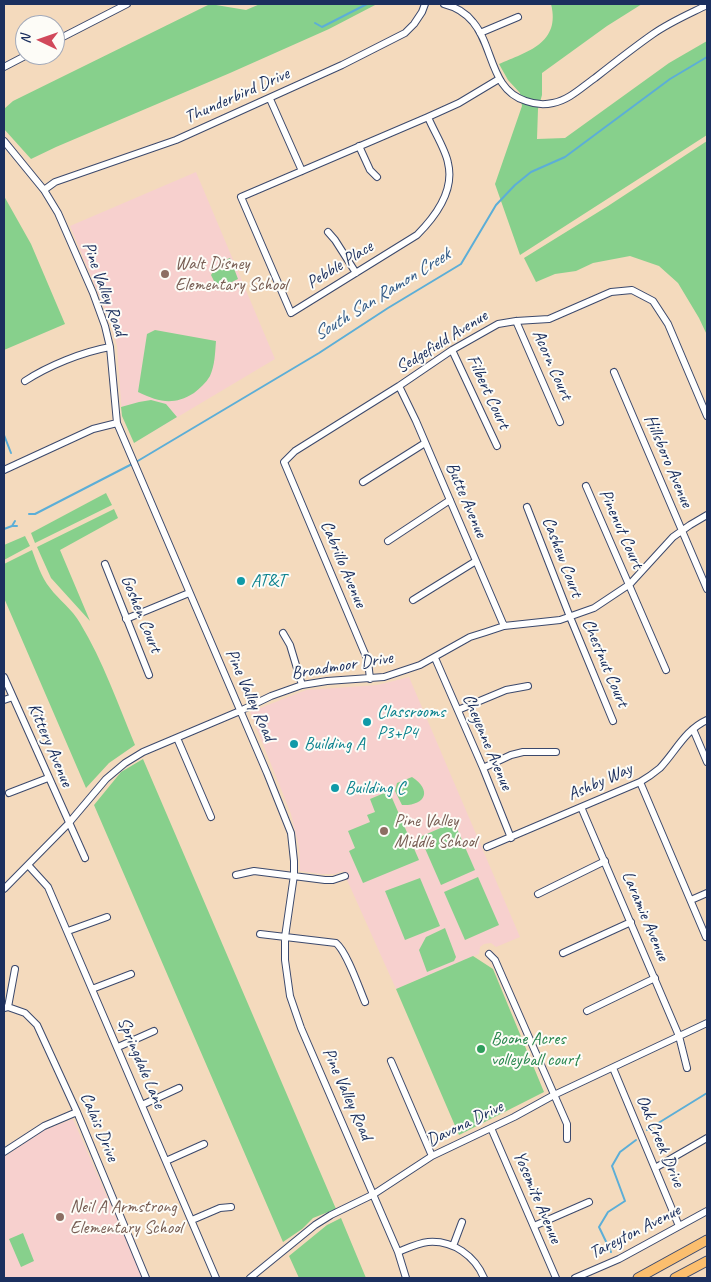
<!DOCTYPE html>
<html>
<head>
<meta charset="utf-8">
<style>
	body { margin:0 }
	#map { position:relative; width:711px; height:1282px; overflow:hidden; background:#f4dabd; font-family:Caveat,sans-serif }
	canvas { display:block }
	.frame { position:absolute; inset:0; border:5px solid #1b2f5e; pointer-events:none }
	.north { position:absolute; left:15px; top:15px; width:50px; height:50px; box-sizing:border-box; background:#fdfcf7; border:1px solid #a3aaba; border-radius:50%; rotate:273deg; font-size:14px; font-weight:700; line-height:20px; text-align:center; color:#1b2f5e }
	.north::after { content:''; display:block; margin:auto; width:18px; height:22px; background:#d1495b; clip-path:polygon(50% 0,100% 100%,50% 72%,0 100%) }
</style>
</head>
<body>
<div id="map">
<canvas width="711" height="1282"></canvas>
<div class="frame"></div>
<div class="north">N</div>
</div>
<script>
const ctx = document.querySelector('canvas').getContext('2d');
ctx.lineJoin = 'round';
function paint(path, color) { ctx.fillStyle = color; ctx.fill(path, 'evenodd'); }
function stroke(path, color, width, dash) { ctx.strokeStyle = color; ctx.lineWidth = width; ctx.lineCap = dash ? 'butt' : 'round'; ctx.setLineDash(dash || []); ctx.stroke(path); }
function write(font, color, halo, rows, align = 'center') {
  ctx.font = font + ' Caveat,sans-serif'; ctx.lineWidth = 4; ctx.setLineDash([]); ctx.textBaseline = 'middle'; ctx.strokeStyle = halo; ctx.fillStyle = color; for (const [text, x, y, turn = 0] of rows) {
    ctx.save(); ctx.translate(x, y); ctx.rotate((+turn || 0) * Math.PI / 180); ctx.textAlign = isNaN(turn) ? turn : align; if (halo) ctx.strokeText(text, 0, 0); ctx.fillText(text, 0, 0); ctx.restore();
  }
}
paint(new Path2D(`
	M196 172 275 359 134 443 122 416 117 346 111 323 70 226Z
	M409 677 520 937 496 947 491 943 484 944 480 947 479 954 396 989 343 871 335 874H321L300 871 299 847 291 814 250 712 306 690 377 685Z
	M73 1119 142 1277 139 1278H4V1157L45 1130Z`), '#f7d0ce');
paint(new Path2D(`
	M210 4 246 10 260 4H377L329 29 230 73 56 147 31 159 4 129V109L13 101Z
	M551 4H642L607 26 542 73V95L538 109 537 139 565 138 669 63 707 41V135L520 255 495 184 522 106 520 93 508 80 499 64C527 52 561 43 551 4Z
	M707 141V335L699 318 678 283 659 266 630 256 593 263 576 271 555 274 536 282 524 258 608 206Z
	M4 196 31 244 65 324 4 350Z
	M230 258 238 279 218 289 211 275 220 262Z
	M155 330 216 341C215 353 215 365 210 376 206 383 200 388 194 393 173 406 159 402 138 392L147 334Z
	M151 400 166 404 177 417 134 443 122 416 121 407 139 402Z
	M106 493 112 505 35 543 31 533Z
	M114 509 118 518 60 550 90 621 51 578 37 547Z
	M25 536 30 546 4 560V545Z
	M32 550C37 563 41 577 50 588 59 600 72 609 80 623 103 661 118 704 135 745L109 763 86 788 4 598V564Z
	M143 759 336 1209 313 1218 302 1229 283 1242 94 805 121 772Z
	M412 777C433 791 425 806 402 805L395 791 397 783Z
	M389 791 419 860 363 883 349 851 355 848 348 831 370 822 367 815 375 812 370 799Z
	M454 822 475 870 441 885 420 837Z
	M478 877 499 925 465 940 444 892Z
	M420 878 440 926 405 940 385 891Z
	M445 928 456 957 454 961 427 972 419 950 426 937Z
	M473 956 493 969 544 1092 459 1135 396 989Z
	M341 1218 366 1278H299L289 1256 327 1225Z
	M23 1233 34 1261 21 1267 9 1239Z`), '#87d08c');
stroke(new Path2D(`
	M315 23 322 27 367 4
	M4 435 11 453
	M136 462 319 353 388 308 461 264 496 205 515 185 531 172 565 157 670 79 707 57
	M29 514H35L132 464
	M12 526H17
	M4 529 12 526 15 521
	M647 1130 707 1093
	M611 1252 599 1227 608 1212 625 1201 612 1166 620 1152 636 1140`), '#5caed7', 2);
const minor = new Path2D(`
	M444 4C456 7 465 12 473 22 494 47 490 90 526 101 534 104 544 105 553 103 569 100 582 87 595 78 614 63 633 48 653 34 670 22 689 14 707 5
	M480 33 518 17
	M55 41 127 4
	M4 67 27 55
	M270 99 302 171
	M428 117 241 197 291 313 417 235C435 217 455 191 448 163 446 150 433 130 428 117L459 103 499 79
	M4 141 44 190 58 213 93 293 105 326 110 347 117 423 267 773 291 833 294 861V875L285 937V960L290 996 301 1028 398 1252 406 1278
	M359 146 370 170 377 177
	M44 190 55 182 176 140 342 65 405 33 414 24 422 12 425 4
	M328 232 335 240 356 273
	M516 321 560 422
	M452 350 497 446
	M614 372 707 589
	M25 381C48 366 82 352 110 347
	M399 386 416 421 504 626
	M4 470 93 429 117 423
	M363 482 425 443
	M586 486 666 670
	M527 507 570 617 613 721
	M388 541 450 500
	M105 564 149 675
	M413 600 476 561
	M126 619 189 593
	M283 633 290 645 302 685
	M435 658 483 768 511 838
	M4 677 85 858
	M370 679 368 661 284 462 295 451 399 386 452 350 498 324 516 321 549 319 611 292 632 290 653 301 668 324 707 416
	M4 700 13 697
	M458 710 506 690 528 686
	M693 729 707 762
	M177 738 211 817
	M483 768 511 755 523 752H556
	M640 782 706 937
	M9 793 48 778
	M581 807 679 1036 687 1068
	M487 847 640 782C647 778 654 773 660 768 676 751 685 730 707 720
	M28 865 48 887 216 1278
	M236 875 254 871 325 880H333L345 876
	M4 889 68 824 106 779 125 763 143 752 240 711 271 696 302 685 327 681 384 677 420 665 470 637 486 632 504 626 560 620 594 608 630 584 673 537 690 525 707 515
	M538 894 605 861
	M691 900 707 893
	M68 931 107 917
	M260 934 336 943C347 952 359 988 365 1002
	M563 953 631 922
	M489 954 495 960 567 1124V1139
	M92 989 131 974
	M8 1007 15 969
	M4 1008 8 1007 25 1013 37 1025 77 1112 146 1278
	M587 1011 655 978
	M118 1047 154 1031
	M391 1061 432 1156
	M613 1068 679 1226
	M142 1105 179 1088
	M491 1128 556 1278
	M4 1152 44 1126 77 1112
	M166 1161 204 1144
	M655 1168 707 1138
	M192 1220 220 1208 231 1207
	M534 1226 589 1202
	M453 1246 462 1222
	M398 1252C408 1248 418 1243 428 1242 453 1240 475 1256 484 1278
	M250 1278 315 1225 331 1215 374 1194 432 1156 514 1117 554 1095 707 1023
	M575 1278 619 1259 707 1211`);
const highway = new Path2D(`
	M638 1278 707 1240
	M675 1278 707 1261`);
stroke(minor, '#3c496c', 8);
stroke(highway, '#3c496c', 11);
stroke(minor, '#fff', 6);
stroke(highway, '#fbbe6e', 9);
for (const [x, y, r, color] of [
	[165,274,5,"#8d6e63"],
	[241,581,5,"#0f9aa8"],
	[367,722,5,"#0f9aa8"],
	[294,744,5,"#0f9aa8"],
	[335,788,5,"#0f9aa8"],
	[384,831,5,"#8d6e63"],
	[481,1049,5,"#2e9e5b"],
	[60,1217,5,"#8d6e63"]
]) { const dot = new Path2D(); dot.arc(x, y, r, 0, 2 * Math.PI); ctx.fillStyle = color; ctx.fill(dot); stroke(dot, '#fdfcf7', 2); }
write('18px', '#1b2f5e', '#fdfcf7', [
	["Thunderbird Drive",237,96,-24],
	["Pebble Place",340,265,-32],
	["Pine Valley Road",104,289,70],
	["Sedgefield Avenue",442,342,-32],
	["Acorn Court",552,365,66],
	["Filbert Court",488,392,65],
	["Hillsboro Avenue",668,461,67],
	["Butte Avenue",466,500,67],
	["Pinenut Court",621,529,66],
	["Cashew Court",562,557,69],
	["Cabrillo Avenue",343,564,67],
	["Goshen Court",141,614,68],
	["Chestnut Court",605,663,67],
	["Broadmoor Drive",342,666,-9],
	["Pine Valley Road",250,695,66],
	["Cheyenne Avenue",487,742,67],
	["Kittery Avenue",50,745,67],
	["Ashby Way",600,782,-24],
	["Laramie Avenue",645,916,67],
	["Springdale Lane",141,1063,67],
	["Pine Valley Road",347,1094,66],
	["Davona Drive",465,1124,-26],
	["Calais Drive",99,1127,67],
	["Oak Creek Drive",660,1141,67],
	["Yosemite Avenue",537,1197,67],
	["Tareyton Avenue",635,1232,-27]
]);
write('18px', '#785e54', '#fdfcf7', [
	["Walt Disney",175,264],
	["Elementary School",175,285],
	["Pine Valley",394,821],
	["Middle School",394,842],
	["Neil A Armstrong",70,1207],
	["Elementary School",70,1228]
], 'left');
write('18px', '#0d838f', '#fdfcf7', [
	["AT&T",251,581],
	["Classrooms",377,712],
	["P3+P4",377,733],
	["Building A",304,744],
	["Building C",345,788]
], 'left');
write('18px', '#27864d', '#fdfcf7', [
	["Boone Acres",491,1039],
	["volleyball court",491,1060]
], 'left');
write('italic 19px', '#325b88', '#fdfcf7', [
	["South San Ramon Creek",382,295,-32]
]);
</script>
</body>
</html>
